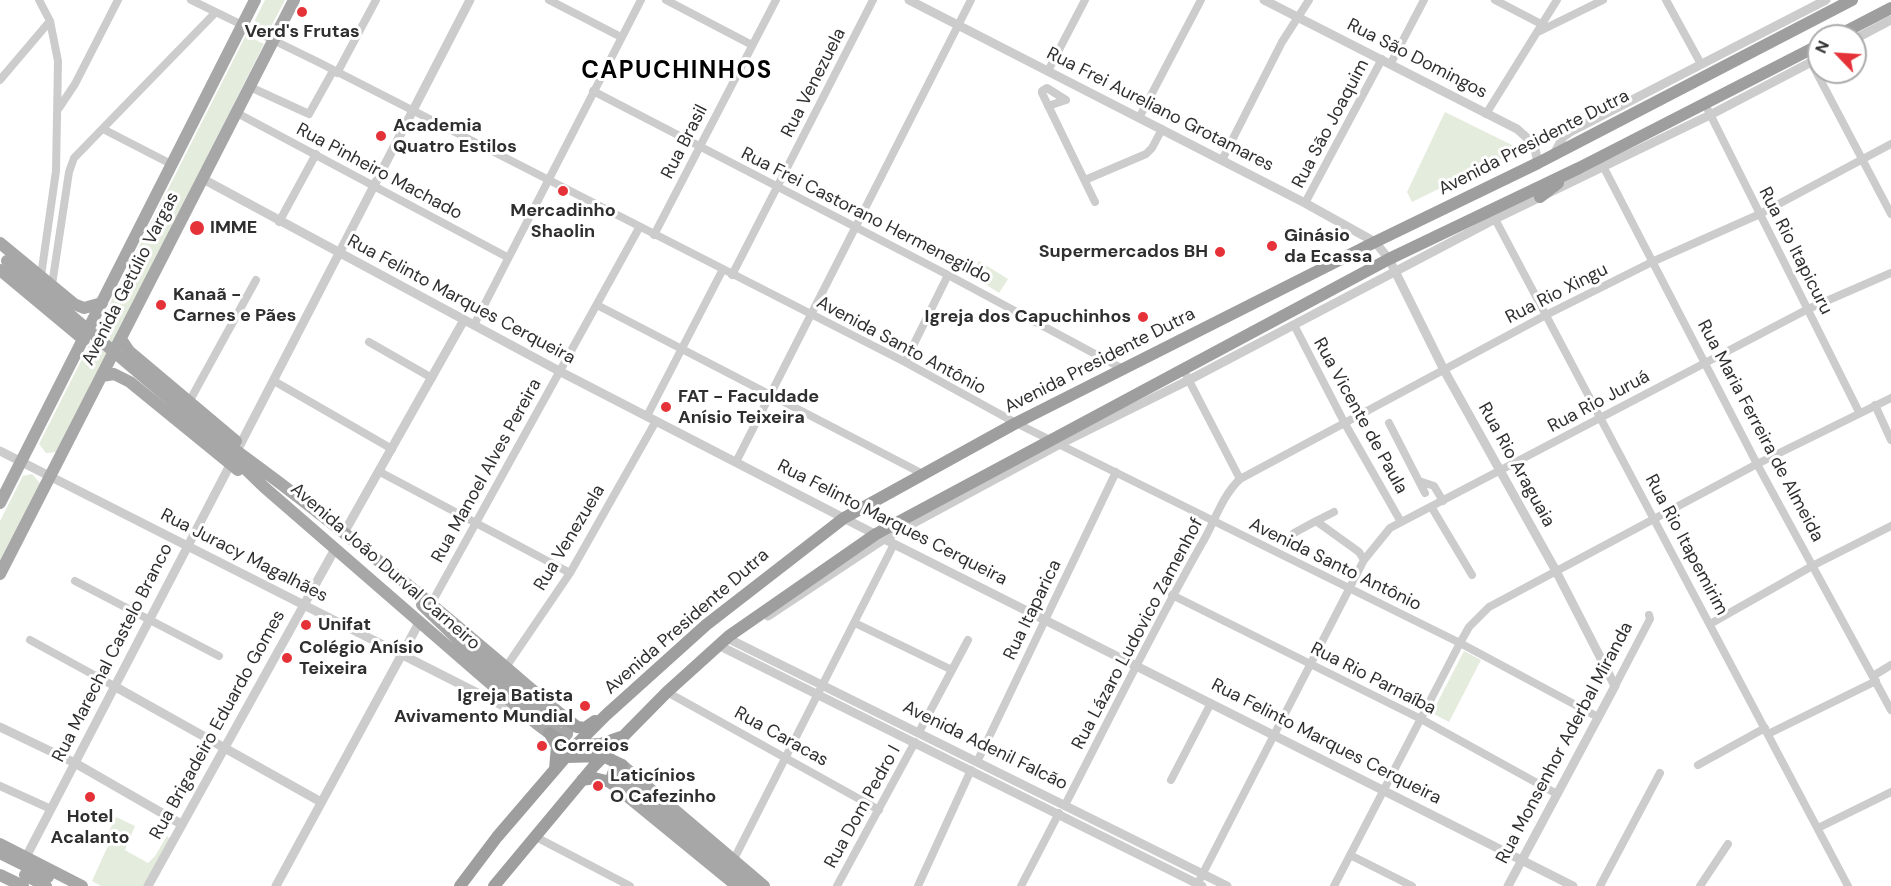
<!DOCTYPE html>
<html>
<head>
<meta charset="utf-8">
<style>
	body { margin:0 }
	#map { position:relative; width:1891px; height:886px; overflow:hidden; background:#fff; font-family:"DM Sans",sans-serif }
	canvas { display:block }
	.north { position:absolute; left:1807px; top:24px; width:60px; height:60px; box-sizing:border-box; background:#fff; border:2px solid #acacac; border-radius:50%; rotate:295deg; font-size:16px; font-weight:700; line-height:24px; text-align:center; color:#2f2f2f }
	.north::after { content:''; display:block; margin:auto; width:21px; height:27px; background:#e53238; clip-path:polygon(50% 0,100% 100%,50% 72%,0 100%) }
</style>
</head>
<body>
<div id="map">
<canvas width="1891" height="886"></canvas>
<div class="north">N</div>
</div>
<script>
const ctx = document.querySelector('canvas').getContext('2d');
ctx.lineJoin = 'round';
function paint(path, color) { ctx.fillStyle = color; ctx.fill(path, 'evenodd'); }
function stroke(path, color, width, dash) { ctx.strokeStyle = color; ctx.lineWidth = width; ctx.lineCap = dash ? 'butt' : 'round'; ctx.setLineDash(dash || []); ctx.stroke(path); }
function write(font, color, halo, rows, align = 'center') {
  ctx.font = font + ' "DM Sans",sans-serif'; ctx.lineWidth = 6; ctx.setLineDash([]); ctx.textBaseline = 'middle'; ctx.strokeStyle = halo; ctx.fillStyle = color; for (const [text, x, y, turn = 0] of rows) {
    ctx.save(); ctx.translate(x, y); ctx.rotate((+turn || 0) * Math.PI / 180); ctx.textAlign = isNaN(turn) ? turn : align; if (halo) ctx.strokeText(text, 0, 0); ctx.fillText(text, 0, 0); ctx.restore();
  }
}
paint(new Path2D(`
	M265 0H285L271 27 264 29 258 26 255 20Z
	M246 35 264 44 58 452 46 453 39 444Z
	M1445 112 1520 149 1412 202 1407 192Z
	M979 261 1008 279 999 293 970 274Z
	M32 474 40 483 0 563V521L23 476Z
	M1464 651 1481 660 1449 722 1432 713Z
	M116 817 135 826 125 850 148 863 155 856 167 836 171 839 145 886H101L92 881 106 850 114 839 107 835Z`), '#e4ecdd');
stroke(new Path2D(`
	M39 0 50 21 58 61 56 171 41 276
	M191 0 318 62 905 362 1016 423 1460 643 1598 717
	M549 0 621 37
	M666 0 752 45
	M1495 0 1543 25
	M1666 0 1701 64
	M1540 31 1603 0
	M1811 62 1891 214
	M1391 63 1424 0
	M1048 71 1085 0
	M337 73 376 0
	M0 80 50 21
	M250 87 309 114 333 71
	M593 91 948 275 1123 369
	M1048 106 1066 100 1047 88 1042 91V93L1095 202
	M59 108 75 84 118 0
	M1708 110 1859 412
	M237 113 507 257
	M1486 114 1557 0
	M1139 118 1201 0
	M103 129 171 164
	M1222 160 1282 42 1309 0
	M1603 166 1757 464 1891 710
	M1085 180 1146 154 1152 148 1162 129
	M1305 203 1382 59
	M1495 219 1848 886
	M279 222 316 154
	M654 235 776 0
	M732 275 873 0
	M52 285 69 172 74 158 215 13
	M597 305 921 473
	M474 325 641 0
	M1294 325 1344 422 1401 522
	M369 342 432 378
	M905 362 948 275
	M1183 369 1240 479
	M274 381 392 449
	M189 402 256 280
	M1875 405 1891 440
	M647 416 722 271
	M1389 423 1425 493
	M736 462 971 0
	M380 472 570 573
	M1419 481 1434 486 1443 501
	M1432 508 1472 575
	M1316 521 1334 512
	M1294 533 1316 521 1359 552 1364 560
	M75 581 219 656
	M1172 595 1421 719 1557 794
	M431 604 639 228
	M855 623 952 670
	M1710 624 1814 565 1891 526
	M30 640 114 686
	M506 667 570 573 656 421
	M1873 676 1891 665
	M1615 686 1650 619 1649 615
	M667 692 879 810
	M919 732 968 640
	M1768 734 1876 681
	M977 762 1116 472
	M1698 765 1765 728
	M1171 780 1211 703
	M0 786 51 809
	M1065 805C1110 718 1153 630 1201 545 1215 522 1221 497 1240 479L1546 315 1654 261 1760 214 1891 144
	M1818 828 1891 792
	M534 836 630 886
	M1350 855 1412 886
	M734 859 894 544
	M1200 879 1364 560 1390 528 1808 309 1891 273
	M837 886 915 742
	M918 886 971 770
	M1021 886 1059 813
	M1334 886 1460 643 1469 627 1489 607 1757 464 1891 398
	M1600 886 1660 773
	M1700 886 1728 844`), '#ccc', 8);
stroke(new Path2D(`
	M909 0 1305 203 1375 242 1389 259 1444 370 1556 571 1615 686 1508 886
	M1264 0 1517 129 1534 144 1538 163
	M1855 39 1891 20
	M1553 156 1563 137 1570 132 1826 0
	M203 179 561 372 894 544 1573 886
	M240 445 470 0
	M0 451 525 717
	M345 531 464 320
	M768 616 884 539 1060 444 1189 380 1495 219 1710 115 1819 58
	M727 638 1227 886
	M718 645 1202 886
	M114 686 321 802
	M0 727 75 763 181 824
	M26 857 230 465
	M148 886 335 549
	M276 886 420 621`), '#ccc', 9);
stroke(new Path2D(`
	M0 243 74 304 84 308 102 303
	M0 270 84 340
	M121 339 129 351 236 441
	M102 376 114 374 130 382 238 470
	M200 425C328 514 444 615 562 715L568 727 567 734 549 733 537 724 264 487Z
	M0 503 255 0
	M0 574 294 0
	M422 605 476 657 556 724
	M621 778 750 886
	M0 844 82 886
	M0 853 48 877
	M0 875 23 886
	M25 875 46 886
	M737 886 610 782 615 768 622 765 764 886`), '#a7a7a7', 12);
stroke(new Path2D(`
	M1837 36 1891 8
	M1540 197 1558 183
	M562 715 577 727 585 728 595 721
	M549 733 569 746 601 744 621 737
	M550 734 557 746 555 769
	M567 757 603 756 622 765
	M582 780 594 778 610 782
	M460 886 497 837 576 745 606 715 706 625 844 518 1016 423 1375 242 1538 163 1852 0
	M494 886 594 766 667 692 729 636 876 534 1389 259 1579 168 1819 45`), '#9e9e9e', 12);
stroke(new Path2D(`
	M7 261 200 425`), '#a7a7a7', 12);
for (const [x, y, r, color] of [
	[302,12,6,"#e53238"],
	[381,136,6,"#e53238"],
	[563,191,6,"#e53238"],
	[197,228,8,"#e53238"],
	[1272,246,6,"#e53238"],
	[1220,252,6,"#e53238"],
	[161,305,6,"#e53238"],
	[1143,317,6,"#e53238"],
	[666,407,6,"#e53238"],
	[306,625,6,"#e53238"],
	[287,658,6,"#e53238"],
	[585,706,6,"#e53238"],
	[542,746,6,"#e53238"],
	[598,786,6,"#e53238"],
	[90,797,6,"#e53238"]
]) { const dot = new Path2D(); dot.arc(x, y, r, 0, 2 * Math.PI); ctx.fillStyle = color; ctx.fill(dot); stroke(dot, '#fff', 2); }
write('bold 18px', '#2f2f2f', '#fff', [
	["Verd's Frutas",302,32,"center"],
	["Academia",393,126],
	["Quatro Estilos",393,147],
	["Mercadinho",563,211,"center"],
	["Shaolin",563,232,"center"],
	["IMME",210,228],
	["Ginásio",1284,236],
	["da Ecassa",1284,257],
	["Supermercados BH",1208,252,"right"],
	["Kanaã -",173,295],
	["Carnes e Pães",173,316],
	["Igreja dos Capuchinhos",1131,317,"right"],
	["FAT - Faculdade",678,397],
	["Anísio Teixeira",678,418],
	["Unifat",318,625],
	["Colégio Anísio",299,648],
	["Teixeira",299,669],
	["Igreja Batista",573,696,"right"],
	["Avivamento Mundial",573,717,"right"],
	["Correios",554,746],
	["Laticínios",610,776],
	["O Cafezinho",610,797],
	["Hotel",90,817,"center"],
	["Acalanto",90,838,"center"]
], 'left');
write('18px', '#2f2f2f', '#fff', [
	["Rua São Domingos",1417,59,27],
	["Rua Venezuela",814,83,-63],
	["Rua Frei Aureliano Grotamares",1160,110,27],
	["Rua São Joaquim",1331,124,-62],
	["Rua Brasil",685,142,-63],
	["Avenida Presidente Dutra",1534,143,-27],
	["Rua Pinheiro Machado",379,172,28],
	["Rua Frei Castorano Hermenegildo",866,216,27],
	["Rua Rio Itapicuru",1795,251,63],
	["Avenida Getúlio Vargas",131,279,-63],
	["Rua Rio Xingu",1557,294,-27],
	["Rua Felinto Marques Cerqueira",461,300,28],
	["Avenida Santo Antônio",901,346,28],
	["Avenida Presidente Dutra",1100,361,-27],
	["Rua Rio Juruá",1599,402,-28],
	["Rua Vicente de Paula",1360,416,61],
	["Rua Maria Ferreira de Almeida",1760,431,62],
	["Rua Rio Araguaia",1516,465,61],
	["Rua Manoel Alves Pereira",487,471,-61],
	["Rua Felinto Marques Cerqueira",892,523,27],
	["Rua Venezuela",570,538,-59],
	["Rua Rio Itapemirim",1686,545,62],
	["Rua Juracy Magalhães",244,556,27],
	["Avenida Santo Antônio",1335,565,26],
	["Avenida João Durval Carneiro",385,567,41],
	["Rua Itaparica",1033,610,-64],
	["Avenida Presidente Dutra",687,622,-41],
	["Rua Lázaro Ludovico Zamenhof",1138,634,-62],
	["Rua Marechal Castelo Branco",113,653,-63],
	["Rua Rio Parnaíba",1373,679,27],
	["Rua Brigadeiro Eduardo Gomes",218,725,-61],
	["Rua Caracas",781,737,29],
	["Rua Felinto Marques Cerqueira",1326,742,27],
	["Rua Monsenhor Aderbal Miranda",1565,743,-62],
	["Avenida Adenil Falcão",985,746,26],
	["Rua Dom Pedro I",863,807,-61]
]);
ctx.letterSpacing = '1.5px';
write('bold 24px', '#000', '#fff', [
	["CAPUCHINHOS",677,72]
]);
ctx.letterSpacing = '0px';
</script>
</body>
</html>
